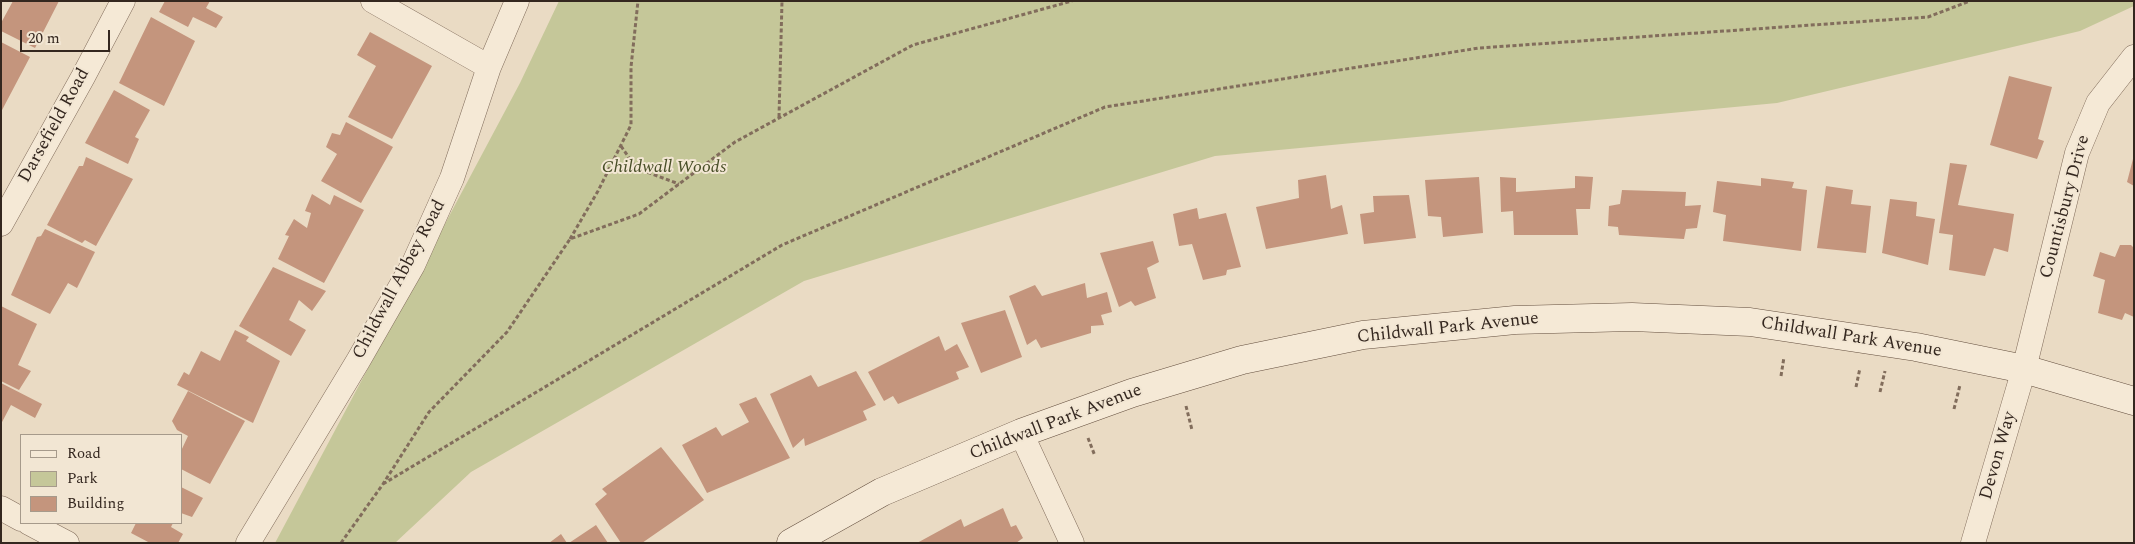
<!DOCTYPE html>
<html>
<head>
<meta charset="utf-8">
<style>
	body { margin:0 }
	#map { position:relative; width:2135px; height:544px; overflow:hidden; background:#eadbc4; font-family:Spectral,serif }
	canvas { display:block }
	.frame { position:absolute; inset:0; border:2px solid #34271f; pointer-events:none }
	.legend { position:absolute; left:20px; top:434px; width:162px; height:90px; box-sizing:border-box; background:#f2e6d3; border:1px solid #a69a8b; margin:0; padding:6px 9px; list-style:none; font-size:15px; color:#34271f }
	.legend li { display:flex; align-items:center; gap:10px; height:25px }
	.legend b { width:25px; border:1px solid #a69a8b }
	.scale { position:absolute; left:20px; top:30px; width:90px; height:22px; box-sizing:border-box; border:2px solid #34271f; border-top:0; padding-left:6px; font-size:15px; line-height:18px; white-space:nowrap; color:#34271f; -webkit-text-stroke:4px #f2e6d3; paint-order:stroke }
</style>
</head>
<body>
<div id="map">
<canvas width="2135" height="544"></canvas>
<div class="frame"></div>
<ul class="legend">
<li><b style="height:6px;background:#f5e9d6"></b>Road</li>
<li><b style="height:14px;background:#c5c799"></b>Park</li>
<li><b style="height:14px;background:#c4957d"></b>Building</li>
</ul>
<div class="scale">20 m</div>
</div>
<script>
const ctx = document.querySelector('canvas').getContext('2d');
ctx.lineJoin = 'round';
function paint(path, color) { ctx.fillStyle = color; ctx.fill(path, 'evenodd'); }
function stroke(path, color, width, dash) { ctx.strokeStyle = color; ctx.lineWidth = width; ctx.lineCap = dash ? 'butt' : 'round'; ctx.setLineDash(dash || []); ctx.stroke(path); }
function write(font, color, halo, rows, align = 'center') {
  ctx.font = font + ' Spectral,serif'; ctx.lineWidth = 4; ctx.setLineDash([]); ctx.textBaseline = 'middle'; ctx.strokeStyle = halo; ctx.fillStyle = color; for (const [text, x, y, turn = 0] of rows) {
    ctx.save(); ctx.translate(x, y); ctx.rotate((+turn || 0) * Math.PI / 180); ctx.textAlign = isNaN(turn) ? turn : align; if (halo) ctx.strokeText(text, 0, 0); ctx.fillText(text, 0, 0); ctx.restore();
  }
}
paint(new Path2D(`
	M559 1H2134V6L2080 31 1777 103 1215 156 804 281 471 472 395 543H275L520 83Z`), '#c5c799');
paint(new Path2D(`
	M13 1H59L35 48 1 31V23Z
	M165 1H210L206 8 223 17 216 28 193 17 188 27 159 12Z
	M151 17 195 41 164 106 119 83Z
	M370 32 432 66 392 139 348 117 376 66 357 55Z
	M1 42 30 57 1 112Z
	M2009 76 2052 87 2038 139 2044 141 2037 159 1990 145Z
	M114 90 150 110 135 137 139 139 128 164 85 143Z
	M346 122 393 147 361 203 321 181 337 154 326 147 332 133 340 135Z
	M86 157 133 179 96 246 85 240 82 243 47 225 79 166H83Z
	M2133 159H2134V186L2127 182Z
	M1950 163 1967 165 1958 205 2014 214 2008 252 1994 248 1985 276 1949 270 1953 235 1939 233Z
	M1326 175 1331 209 1342 205 1348 234 1266 249 1256 207 1299 198 1298 180Z
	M1575 176 1593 177 1590 209H1576L1578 235H1514L1513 211 1501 212 1500 177 1516 178V192L1575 188Z
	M1479 177 1483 233 1443 237 1441 217 1428 216 1425 180Z
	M1761 178 1794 182 1792 188 1807 190 1801 251 1723 241 1726 215 1713 212 1717 181 1761 186Z
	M1826 186 1853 190 1851 204 1871 206 1866 253 1817 248Z
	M1622 190 1686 192 1685 206 1701 205 1697 228 1686 229 1684 239 1619 235 1618 227 1608 226 1609 206 1620 204Z
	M312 194 330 205 334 195 364 210 324 283 278 259 289 236 285 235 294 219 307 228 311 213 305 211Z
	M1409 195 1416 238 1364 244 1360 214 1374 212 1373 196Z
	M1890 199 1917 202 1916 216 1935 219 1928 265 1882 253Z
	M1197 208 1199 219 1226 213 1241 267 1227 270 1226 275 1203 280 1192 244 1179 246 1173 214Z
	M45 229 95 252 77 288 68 283 50 314 11 295 37 237 41 236Z
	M1153 241 1159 262 1147 268 1156 298 1135 306 1131 301 1119 307 1100 253Z
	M2120 245H2131L2134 248V317L2125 313 2122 320 2098 313 2105 280 2093 276 2100 252 2115 257Z
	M273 267 326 291 312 311 299 300 289 320 306 330 291 356 239 326Z
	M1085 283 1087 298 1107 292 1112 312 1101 315 1104 325 1091 326V333L1041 348 1036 339 1027 345 1009 296 1035 285 1042 296Z
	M1 306 37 324 18 365 31 371 19 390 1 381Z
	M1005 310 1022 357 981 373 961 323Z
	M235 330 249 337 246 341 280 361 253 423 177 385 184 372 189 375 201 351 220 361Z
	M939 336 945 351 957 344 969 367 956 372 959 379 898 404 893 396 884 401 868 372Z
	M856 371 876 405 863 411 867 420 805 446 804 438 793 448 770 394 811 375 818 387Z
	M1 383 42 404 35 418 11 405 1 424Z
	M188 391 245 421 210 484 181 469V451L188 436 177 430 172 421Z
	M756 397 790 458 707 493 682 445 716 427 722 436 749 422 739 404Z
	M661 447 704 500 642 543H621L595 504 607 494 602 489Z
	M181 487 203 498 192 517 181 513Z
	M1003 508 1011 527 1016 525 1023 538 1016 543H917L961 519 964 527Z
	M136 523H173L171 527 183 534 178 543H150L131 533Z
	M596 525 608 543H569Z
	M561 534 567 543H549Z`), '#c4957d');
const street = new Path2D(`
	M373 1 489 67
	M1 224 83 77 123 1
	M1021 433 1072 543
	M1 508 21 519
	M29 523 67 543
	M248 543 358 361 413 265 452 178 489 67 517 1
	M1973 543 2024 369 2077 153 2098 103 2134 57`);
const secondary = new Path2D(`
	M791 543 882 492 1021 433 1132 393 1242 360 1363 335 1515 320 1632 317 1750 322 1916 347 2024 369 2134 401`);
stroke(street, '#826d5c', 25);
stroke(secondary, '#644f3f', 29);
stroke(new Path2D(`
	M779 117 782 1
	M621 146 636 168 679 184
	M570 239 598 191 631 125V67L638 1
	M1781 376 1784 357
	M1856 387 1860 368
	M1880 392 1885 371
	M1186 406 1192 430
	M1954 409 1960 385
	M1088 438 1095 456
	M383 484 782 245 1105 107 1479 48 1928 17 1970 1
	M341 543 383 484 429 412 507 332 570 239 639 214 735 142 913 45 1072 1`), '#826d5c', 3, [4, 2.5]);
stroke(street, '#f5e9d6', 24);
stroke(secondary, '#f5e9d6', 28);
write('18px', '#34271f', '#f2e6d3', [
	["Darsefield Road",55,126,-61],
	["Countisbury Drive",2066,207,-75],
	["Childwall Abbey Road",400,280,-62],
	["Childwall Park Avenue",1448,329,-6],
	["Childwall Park Avenue",1851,338,9],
	["Childwall Park Avenue",1056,423,-21],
	["Devon Way",1999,456,-74]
]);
write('italic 18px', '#484e27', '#f2e6d3', [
	["Childwall Woods",664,168]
]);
</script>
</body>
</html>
